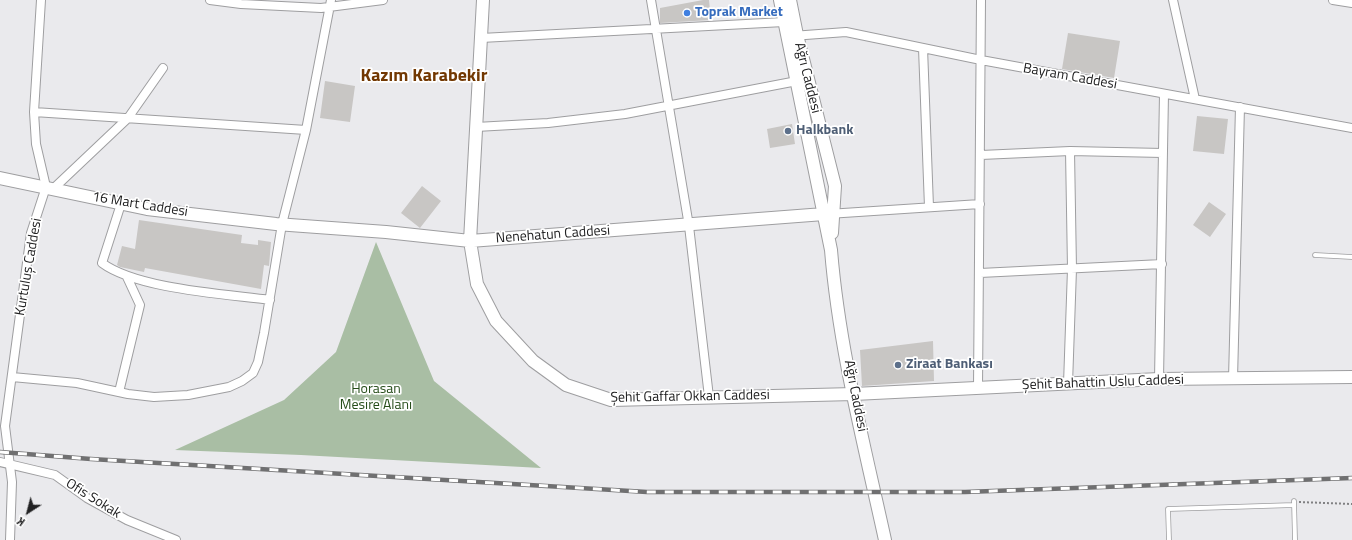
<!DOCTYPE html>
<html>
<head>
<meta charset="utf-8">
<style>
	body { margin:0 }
	#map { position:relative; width:1352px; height:540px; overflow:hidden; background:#eaeaed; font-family:"Titillium Web",sans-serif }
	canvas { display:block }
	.north { position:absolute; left:8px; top:492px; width:40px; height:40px; -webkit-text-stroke:3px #fff; paint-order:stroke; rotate:216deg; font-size:11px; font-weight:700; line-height:16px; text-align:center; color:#212122 }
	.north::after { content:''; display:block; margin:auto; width:14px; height:18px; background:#212122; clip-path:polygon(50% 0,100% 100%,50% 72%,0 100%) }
</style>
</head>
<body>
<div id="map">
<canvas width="1352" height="540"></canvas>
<div class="north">K</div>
</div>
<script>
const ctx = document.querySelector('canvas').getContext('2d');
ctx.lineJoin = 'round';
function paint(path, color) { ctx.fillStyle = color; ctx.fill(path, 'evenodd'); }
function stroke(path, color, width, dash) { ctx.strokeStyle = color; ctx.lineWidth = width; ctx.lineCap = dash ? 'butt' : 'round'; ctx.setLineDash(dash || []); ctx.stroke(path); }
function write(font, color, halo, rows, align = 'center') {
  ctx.font = font + ' "Titillium Web",sans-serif'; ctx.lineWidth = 3.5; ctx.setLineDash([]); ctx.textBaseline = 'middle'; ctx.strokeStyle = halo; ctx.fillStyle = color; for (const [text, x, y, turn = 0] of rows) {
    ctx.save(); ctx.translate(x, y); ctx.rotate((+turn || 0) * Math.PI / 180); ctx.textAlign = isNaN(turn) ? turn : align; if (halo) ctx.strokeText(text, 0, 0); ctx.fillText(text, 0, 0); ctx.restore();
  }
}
paint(new Path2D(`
	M376 242 434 381 541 468 301 455 175 450 284 400 336 352Z`), '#a9bea4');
paint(new Path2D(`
	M703 0H709L711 20 660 23V8Z
	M1068 33 1120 41 1114 78 1062 69Z
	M325 81 355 86 350 122 320 118Z
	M1197 116 1228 119 1224 154 1193 151Z
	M792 124 795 144 770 148 767 129Z
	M422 186 441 201 420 228 401 213Z
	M1209 202 1226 214 1210 237 1193 225Z
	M139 220 242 235 241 243 258 245V240L271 242 269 266 264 265 261 289 145 268 144 272 120 267 117 265 122 246 135 249Z
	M933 341 934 381 862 386 860 350Z`), '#c8c6c4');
const lane = new Path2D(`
	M1315 255 1352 257
	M1294 501 1295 540
	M1169 540 1168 509 1294 505`);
const street = new Path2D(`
	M210 0 241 4 321 8 383 0
	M651 0 689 226 709 397
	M1173 0 1195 99
	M1333 0 1352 3
	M792 36 846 32 981 60 1352 128
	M481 38 784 22
	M923 48 929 207
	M34 112 306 130
	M476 127 548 123 625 114 797 81
	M981 155 1070 151 1163 153
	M53 189 128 118 163 68
	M121 204 102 263C137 289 225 294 270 300
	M828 214 980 204
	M980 273 1162 264
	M12 377 77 383 128 394 154 397 188 395 229 387 242 381 253 373 258 362 264 333 282 224 306 130 331 0
	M1159 379 1164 94
	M1233 379 1240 107
	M1068 384 1072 269 1070 151
	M978 388 981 0
	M119 392 140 305 127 277
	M0 462 55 475 87 498 127 520 176 540
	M10 540 12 482 5 426 31 233 46 187 36 144 34 112 41 0`);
const secondary = new Path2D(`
	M483 0 470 241 477 284 496 321 533 361 566 385 611 400 854 394 1159 379 1352 377
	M780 0 831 250C839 348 864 444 885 540
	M790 0 797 35 835 186 832 233
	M0 178 147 209 276 224 386 232 470 241 824 214`);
stroke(lane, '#9e9ea0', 5.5);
stroke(street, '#9e9ea0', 10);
stroke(secondary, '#9e9ea0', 14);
stroke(new Path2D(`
	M1299 502 1352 504`), '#808082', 2, [2, 2]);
stroke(lane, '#fff', 4);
stroke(street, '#fff', 8);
stroke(secondary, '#fff', 12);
const rail = new Path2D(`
	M0 452 91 459 647 492H965L1352 478`);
stroke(rail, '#707071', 4.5);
stroke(rail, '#fff', 3, [9]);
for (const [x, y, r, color] of [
	[687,13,4,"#3f7fe0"],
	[788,131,4,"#5c6f8a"],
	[898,365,4,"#5c6f8a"]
]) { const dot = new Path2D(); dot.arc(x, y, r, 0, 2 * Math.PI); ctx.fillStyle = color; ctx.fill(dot); stroke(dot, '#fff', 1.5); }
write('bold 14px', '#366cbe', '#fff', [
	["Toprak Market",695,13]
], 'left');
write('14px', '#212122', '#fff', [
	["Bayram Caddesi",1070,77,10],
	["Ağrı Caddesi",807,78,76],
	["16 Mart Caddesi",140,205,9],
	["Nenehatun Caddesi",553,235,-4],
	["Kurtuluş Caddesi",29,267,-80],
	["Şehit Bahattin Uslu Caddesi",1103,383,-2],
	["Ağrı Caddesi",855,396,79],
	["Şehit Gaffar Okkan Caddesi",690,397,-1],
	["Ofis Sokak",93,499,32]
]);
write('bold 14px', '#4e5e75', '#fff', [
	["Halkbank",796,131],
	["Ziraat Bankası",906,365]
], 'left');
write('14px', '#264d1a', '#fff', [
	["Horasan",376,390],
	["Mesire Alanı",376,406]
]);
write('bold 18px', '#723802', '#fff', [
	["Kazım Karabekir",424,77]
]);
</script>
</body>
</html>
